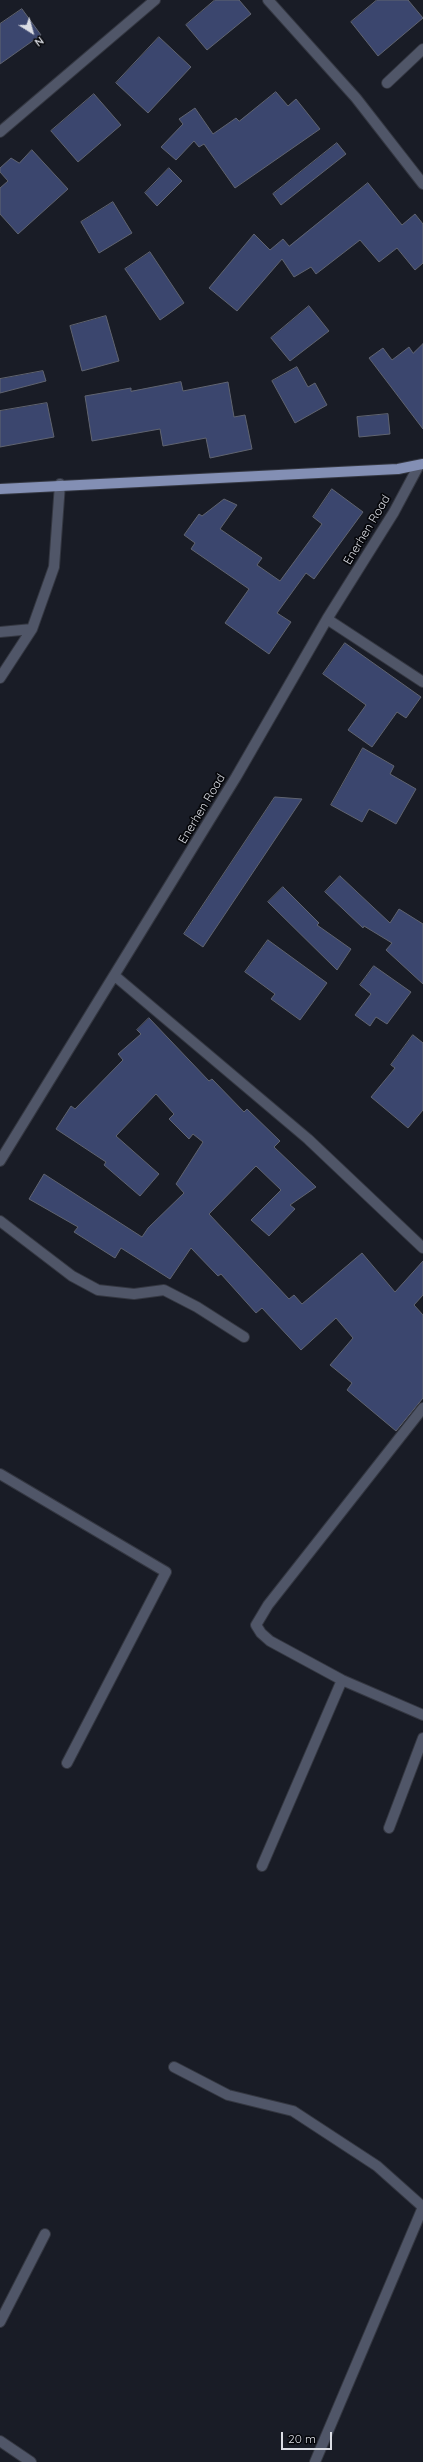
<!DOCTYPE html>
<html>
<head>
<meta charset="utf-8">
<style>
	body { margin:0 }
	#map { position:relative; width:423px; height:2462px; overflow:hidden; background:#191c26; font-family:Quicksand,sans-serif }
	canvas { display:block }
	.north { position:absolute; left:12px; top:12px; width:40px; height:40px; -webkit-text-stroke:3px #06070b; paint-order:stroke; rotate:143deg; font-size:11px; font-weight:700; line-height:16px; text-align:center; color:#dbdde4 }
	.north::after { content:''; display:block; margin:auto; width:14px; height:18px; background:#dbdde4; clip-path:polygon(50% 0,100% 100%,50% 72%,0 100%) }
	.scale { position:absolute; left:281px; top:2432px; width:51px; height:18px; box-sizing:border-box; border:2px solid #dbdde4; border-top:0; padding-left:5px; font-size:12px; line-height:14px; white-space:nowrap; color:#dbdde4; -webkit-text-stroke:3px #06070b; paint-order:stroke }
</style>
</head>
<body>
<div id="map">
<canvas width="423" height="2462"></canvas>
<div class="north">N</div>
<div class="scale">20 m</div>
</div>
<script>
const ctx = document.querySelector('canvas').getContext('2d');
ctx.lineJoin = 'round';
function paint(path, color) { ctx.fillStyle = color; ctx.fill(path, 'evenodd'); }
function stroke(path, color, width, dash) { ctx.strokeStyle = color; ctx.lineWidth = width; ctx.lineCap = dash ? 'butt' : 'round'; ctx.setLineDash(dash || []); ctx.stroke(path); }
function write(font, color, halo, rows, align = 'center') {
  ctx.font = font + ' Quicksand,sans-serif'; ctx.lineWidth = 3.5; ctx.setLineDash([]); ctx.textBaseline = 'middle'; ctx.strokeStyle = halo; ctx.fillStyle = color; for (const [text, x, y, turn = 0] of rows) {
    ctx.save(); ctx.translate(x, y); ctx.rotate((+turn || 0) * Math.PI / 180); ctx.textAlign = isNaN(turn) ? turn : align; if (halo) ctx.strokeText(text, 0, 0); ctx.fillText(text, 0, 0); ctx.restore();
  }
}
const building = new Path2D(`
	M215 0H239L251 14 207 50 186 25Z
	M377 0H408L423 18 378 56 351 22Z
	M22 9 41 35 0 64V24Z
	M159 37 191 67 148 113 116 83Z
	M276 92 288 106 296 99 320 129 235 188 204 144 199 147 194 141 176 160 161 147 183 124 179 119 195 108 213 134 236 118 239 121Z
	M94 94 121 125 78 162 51 131Z
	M337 143 346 154 281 205 273 194Z
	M32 150 68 189 18 234 0 214V188L8 181 0 172V168L11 158 19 163Z
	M169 168 182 181 157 206 145 193Z
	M368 183 402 225 415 214 423 224V263L415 270 397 248 379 262 360 240 316 274 311 267 294 277 282 259 237 311 209 288 254 234 270 250 283 239 289 246Z
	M113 202 132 233 99 253 81 222Z
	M150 252 184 303 160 320 125 269Z
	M309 306 329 331 290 361 271 338Z
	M106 316 119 361 82 371 70 326Z
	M423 344V429L369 358 383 348 392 360 409 347 413 353Z
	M297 367 308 387 315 383 327 405 295 423 272 381Z
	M43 371 46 381 0 393V379Z
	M181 382 183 391 228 382 234 417 245 415 252 449 210 458 206 438 163 446 160 429 92 441 85 396 131 388V391Z
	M47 403 54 437 0 447V411Z
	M388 414 390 434 359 437 357 417Z
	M332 489 363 512 314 579 306 573 277 613 291 622 269 654 225 623 249 589 191 549 195 543 184 535 199 514 202 516 224 499 237 505 220 529 262 558 257 565 280 581 322 524 313 517Z
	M345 643 421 697 406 718 397 712 372 747 348 730 366 705 323 674Z
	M363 748 394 766 390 774 416 789 396 824 369 809 362 822 331 805Z
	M275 797 302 799 203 947 184 934Z
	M340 876 390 923 399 909 423 924V984L386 950 392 943 364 926 363 928 325 892Z
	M283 887 319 923 317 925 351 949 337 970 268 902Z
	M268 940 327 983 300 1020 271 999 275 994 245 972Z
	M374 966 411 992 387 1024 376 1017 370 1026 355 1015 371 994 360 985Z
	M149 1018 209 1081 212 1079 244 1112 247 1109 280 1141 274 1147 316 1187 290 1205 295 1209 269 1236 251 1220 281 1190 256 1166 209 1214 289 1299 294 1295 302 1304 362 1253 395 1292 423 1261V1295L414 1305 423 1315V1398L396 1431 347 1390 352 1383 330 1365 353 1338 336 1318 301 1350 262 1308 256 1313 221 1274 218 1276 191 1248 170 1279 121 1248 115 1258 74 1232 78 1227 29 1199 44 1174 142 1237 148 1228 184 1193 176 1184 203 1142 193 1134 189 1139 169 1119 174 1114 156 1094 116 1136 159 1174 140 1196 104 1165 106 1162 56 1129 71 1106 75 1109 123 1060 118 1054 141 1034 137 1030Z
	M413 1035 423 1043V1110L408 1128 371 1097 395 1068 391 1065Z`);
paint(building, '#3b466e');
stroke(building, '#606470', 1);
const minor = new Path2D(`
	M268 0 356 98 423 184
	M387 83 423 49
	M0 132 155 0
	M327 619 423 682
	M0 632 32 629
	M0 678 32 629 54 567 60 484
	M115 976 308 1139 423 1248
	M0 1161 236 777 327 619 394 512 418 467
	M0 1221 72 1276 98 1290 134 1294 164 1290 197 1307 244 1337
	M423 1408 268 1605 256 1625 261 1633 270 1641 342 1680 423 1715
	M0 1474 166 1572 67 1763
	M389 1828 423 1738
	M262 1866 342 1680
	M174 2067 228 2095 293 2111 377 2166 423 2207
	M0 2322 45 2234
	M0 2441 31 2462
	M315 2462 423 2207`);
const major = new Path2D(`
	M0 489 398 469 423 464`);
stroke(minor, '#343741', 12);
stroke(major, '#343741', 12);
stroke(minor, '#505668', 10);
stroke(major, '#838fb4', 10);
write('12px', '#dbdde4', '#06070b', [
	["Enerhen Road",367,530,-59],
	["Enerhen Road",202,809,-59]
]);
</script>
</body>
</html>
